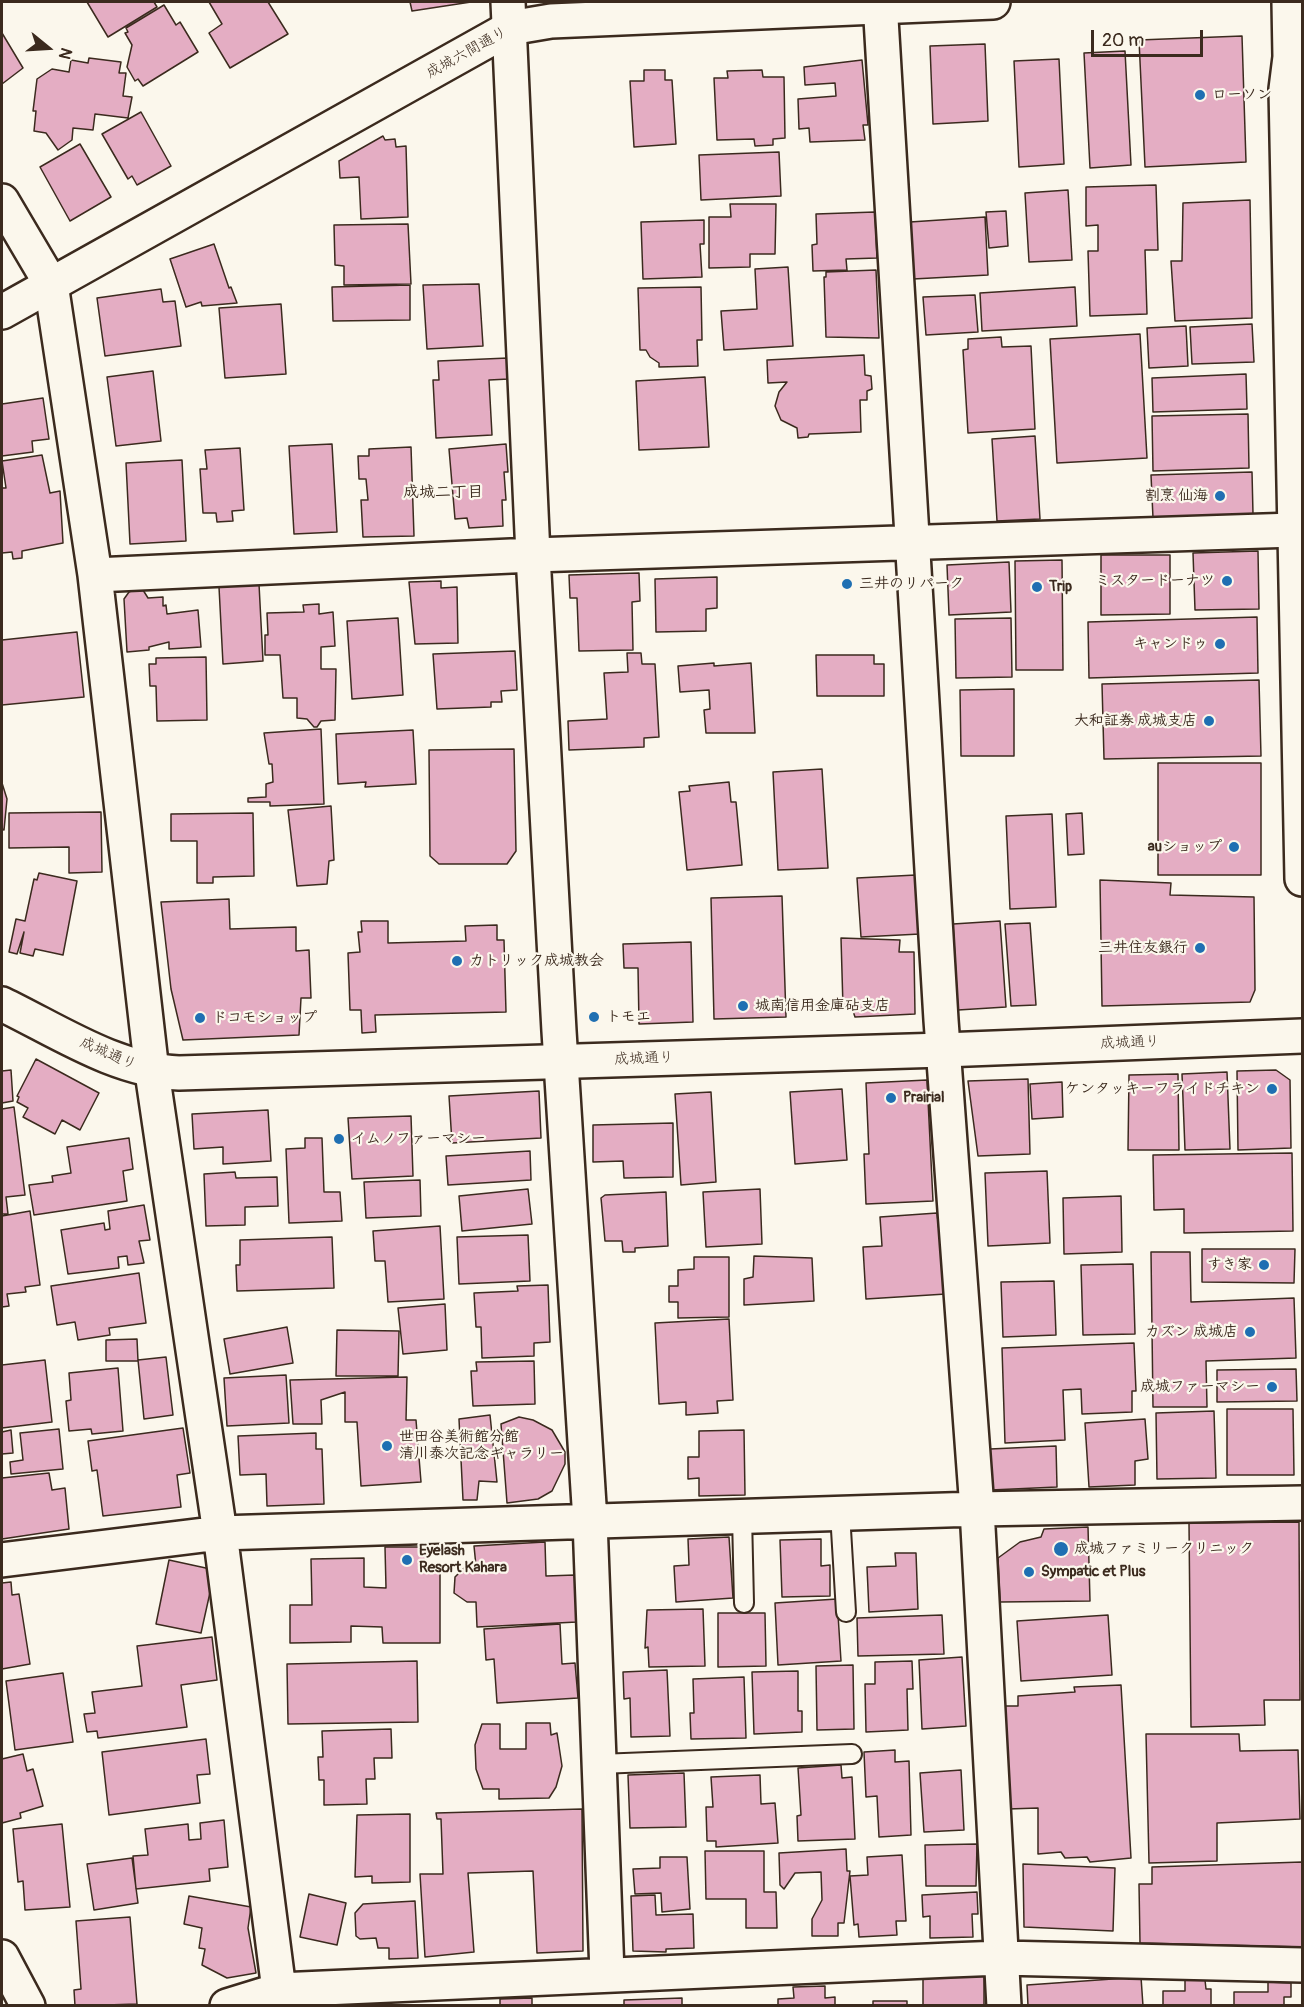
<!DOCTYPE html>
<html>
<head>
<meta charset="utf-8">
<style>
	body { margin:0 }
	#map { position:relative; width:1304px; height:2007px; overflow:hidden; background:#fbf7ec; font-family:Pangolin,sans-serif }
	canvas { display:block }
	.frame { position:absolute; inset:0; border:3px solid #3b2a1e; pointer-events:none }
	.north { position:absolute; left:18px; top:18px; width:60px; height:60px; -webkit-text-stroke:4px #fbf7ec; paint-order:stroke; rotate:108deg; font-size:16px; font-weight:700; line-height:24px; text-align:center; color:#3b2a1e }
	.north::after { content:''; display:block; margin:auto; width:21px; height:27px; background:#3b2a1e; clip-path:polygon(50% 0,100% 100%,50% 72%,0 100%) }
	.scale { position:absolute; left:1091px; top:30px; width:112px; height:27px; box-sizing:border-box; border:3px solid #3b2a1e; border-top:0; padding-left:8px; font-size:18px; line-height:21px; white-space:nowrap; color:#3b2a1e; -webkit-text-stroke:4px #fbf7ec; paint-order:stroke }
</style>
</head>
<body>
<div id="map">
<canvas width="1304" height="2007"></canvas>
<div class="frame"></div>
<div class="north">N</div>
<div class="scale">20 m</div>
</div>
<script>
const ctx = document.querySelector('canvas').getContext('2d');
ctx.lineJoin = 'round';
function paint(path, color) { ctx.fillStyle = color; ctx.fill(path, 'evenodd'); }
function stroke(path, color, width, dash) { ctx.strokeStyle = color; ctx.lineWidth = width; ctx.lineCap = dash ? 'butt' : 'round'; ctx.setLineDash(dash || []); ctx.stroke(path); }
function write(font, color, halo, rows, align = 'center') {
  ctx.font = font + ' Pangolin,"Klee One",sans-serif'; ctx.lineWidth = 4.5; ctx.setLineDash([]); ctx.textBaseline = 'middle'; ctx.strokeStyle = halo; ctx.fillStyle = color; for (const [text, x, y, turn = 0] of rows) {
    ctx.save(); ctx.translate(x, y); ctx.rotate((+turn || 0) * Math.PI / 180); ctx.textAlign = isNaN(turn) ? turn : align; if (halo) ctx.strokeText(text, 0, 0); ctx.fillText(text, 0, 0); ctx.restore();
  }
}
const building = new Path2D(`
	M87 2H154L157 7 108 37Z
	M209 2H268L288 34 230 68 209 33 222 24Z
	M410 2H471L412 11Z
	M164 5 176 25 180 22 198 52 143 86 138 79 135 81 127 67 132 45 125 33 128 32 126 28Z
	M2 33 23 68 2 84Z
	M1242 36 1246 162 1145 167 1139 40Z
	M985 44 988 121 933 124 930 46Z
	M1125 51 1131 165 1090 168 1084 53Z
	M89 58 121 62 119 73H126L123 96 132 97 128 118 95 114 93 130 73 128 72 140 58 150 46 133 34 131 36 111H33L37 79 52 69 69 72 71 60 88 63Z
	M1059 59 1064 164 1019 167 1014 61Z
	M862 60 868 125H863L865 140 810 142 809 128 799 129 798 99 836 96 835 83 805 85 804 67Z
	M644 70H665V80H672L676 144 634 147 630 81H644Z
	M762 70 763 77H784L785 138 773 139V145L755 146 754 139 717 140 714 78H728L727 71Z
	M141 112 171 166 137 185 132 176 128 179 102 134Z
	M383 136 385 140 395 139 396 147 406 146 408 217 361 219 359 177 340 178 339 161Z
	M80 144 111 197 70 221 40 167Z
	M779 152 781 196 701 200 699 155Z
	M1156 185 1158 250H1145L1147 314 1090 316 1088 251H1098V225L1086 226V187Z
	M1068 190 1072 260 1029 262 1025 193Z
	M1250 200 1252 318 1175 321 1171 261H1182L1183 203Z
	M730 204H776L775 254H750V267L709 268V217H731Z
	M1006 211 1008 246 989 248 986 212Z
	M875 212 877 258 846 259 847 270 813 271 812 245 817 244 816 214Z
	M985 217 988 275 913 279 910 222Z
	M704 220V244H700L702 277 643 279 641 222Z
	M408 224 411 284 344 285V266L335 265 334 225Z
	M214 244 229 288 231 287 237 303 202 306 201 302 186 307 170 259Z
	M788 267 793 346 724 350 721 311 757 309 755 269Z
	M876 270 879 338 826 337 824 277H826V272Z
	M479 284 483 346 427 349 423 285Z
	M410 285V320L333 321 332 287Z
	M701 287 702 340H697L698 366 659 367V363L650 357 646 350H640L638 288Z
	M1075 287 1077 326 982 331 980 293Z
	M161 289 163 302 175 301 181 346 105 356 97 298Z
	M975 295 978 332 926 335 923 297Z
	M281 304 286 374 225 378 219 308Z
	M1252 324 1254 362 1192 364 1190 327Z
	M1186 326 1188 366 1149 368 1147 328Z
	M1140 334 1147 458 1057 463 1050 339Z
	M1001 337 1002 347 1031 346 1035 429 968 433 963 350 968 349V339Z
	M864 355 865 375 871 376 872 389 867 391V400H860L861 432 809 434 808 437 798 438 797 428 781 420 775 406 779 392 787 382 768 383 767 360Z
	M508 358 509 379 489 380 492 435 436 438 433 380H439L438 361Z
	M153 371 161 441 116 446 107 377Z
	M1246 374 1247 409 1153 412 1152 378Z
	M705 377 709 447 639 450 636 381Z
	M43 398 49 439 32 441 33 452 2 456V404Z
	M1248 414 1249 468 1153 471 1152 416Z
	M1035 436 1040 519 997 521 992 439Z
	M332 444 337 532 294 534 289 446Z
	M506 444 508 472H504L506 500H502L503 526 469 528 467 518 455 519 449 449Z
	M411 447 414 536 363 537 361 500H368L366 479H359L358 456H369V449Z
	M240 448 244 510 232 511 233 521 217 522 216 513H203L200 469H207L205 450Z
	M42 455 50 493 60 491 63 543 22 551V558L13 559 12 552 2 553V488H6L2 461Z
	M182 460 186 541 130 544 126 463Z
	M1252 472 1253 514 1153 518 1151 475Z
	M1258 551 1259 609 1195 610 1193 553Z
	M1101 555H1170V614L1101 615Z
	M1062 560 1063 670H1016L1015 561Z
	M1009 562 1011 612 949 615 947 565Z
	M639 573 640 601 632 602 633 650 579 651 577 598H570L569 575Z
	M717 577V608L706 609V631L656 632 655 579Z
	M441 581V588L457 587 458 643 415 644 409 582Z
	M259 584 263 661 223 664 219 587Z
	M135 589 143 590 148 598 163 597V606L166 605 167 614 198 610 201 647 169 649V642L149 647V650L127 652 124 599 129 592Z
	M319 604V614L333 612 335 646 321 647V669H336L335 720 321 721 317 727H314L307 719 297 718V698H283L280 655H265V635H268L267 613 304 612 303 605Z
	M1257 617 1258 673 1089 678 1088 622Z
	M398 618 403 695 352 699 347 621Z
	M1011 618 1012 677 956 678 955 619Z
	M77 632 84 697 2 705V640Z
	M515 651 517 690 501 691 502 702H491V707L437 709 433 654Z
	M627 653H641L642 664H655L659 737 644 738V747L569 750 568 721 607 719 604 673 628 672Z
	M816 655H874V664H884V696H817Z
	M206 657 207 720 157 721 156 686H150L149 664H156V658Z
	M714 663V666L751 663 755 733H706L704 710 710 709 709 690 680 692 678 666Z
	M1259 680 1261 756 1104 759 1102 684Z
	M1014 689V756H961L960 690Z
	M321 729 324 804 270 806V802H248V798L266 797V784L273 782 272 764H269L264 733Z
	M413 730 416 784 365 787 366 782 338 784 336 734Z
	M514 749 516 851 507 864H439L430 856 429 750Z
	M1158 763H1261V875H1158Z
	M822 769 828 868 778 870 773 772Z
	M729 782 731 802H736L742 865 687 870 679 792 690 791 689 786Z
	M2 783 7 799 4 830 2 829Z
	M331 806 334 860 329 861 327 884 297 886 288 810Z
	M101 812 102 872 69 873V847L9 848V813Z
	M253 813 254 876 213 877V883H197V841H171V814Z
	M1082 813 1084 854 1068 855 1066 814Z
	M1052 814 1056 907 1010 909 1006 816Z
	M39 873 77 881 63 955 35 949 33 956 20 953 24 932 17 954 9 952 16 919 25 921 34 879 37 880Z
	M916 875 920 934 861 937 857 878Z
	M1100 880 1171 883 1170 895 1254 897 1255 990 1250 1002 1102 1006Z
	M782 896 786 1017 714 1019 711 898Z
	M229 899 230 929 296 927V951L309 950 311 998H301L299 1035 183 1040 171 989 161 902Z
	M361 921H388V943L466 941 465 926 497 925V940H504L506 1012 375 1015 376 1032 362 1033 361 1010H350L348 953 360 952 358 932H362Z
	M1000 921 1006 1007 958 1010 953 924Z
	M1030 923 1036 1005 1011 1006 1005 924Z
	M841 938 900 940 899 952H914L915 1014 855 1017 852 1008 843 1007Z
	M691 942 693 1022 639 1024 638 968H624L623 944Z
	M36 1059 99 1093 80 1130 62 1120 55 1134 23 1117 28 1108 17 1102 19 1097 17 1096Z
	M11 1070 13 1101 2 1103V1071Z
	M1276 1070 1290 1080 1291 1148 1238 1150 1237 1071Z
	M1227 1072 1230 1149 1185 1150 1182 1074Z
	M1178 1074 1179 1150H1128L1129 1075Z
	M1028 1079 1030 1154 978 1156 968 1081Z
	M927 1080 933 1201 866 1204 864 1154H869L866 1083Z
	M1062 1082 1063 1117 1032 1119 1030 1084Z
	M842 1089 847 1160 795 1164 790 1092Z
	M539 1091 541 1138 452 1143 449 1096Z
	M711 1092 716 1182 681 1185 675 1094Z
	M14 1107 25 1195 6 1197 8 1214H2V1109Z
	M268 1110 271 1161 223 1164V1147L194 1149 192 1114Z
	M411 1116 413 1176 352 1179 348 1118Z
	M673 1123V1177L624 1178 623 1161 593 1162V1125Z
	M129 1138 133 1169 123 1171 127 1201 34 1215 29 1185 53 1182 52 1176 71 1173 67 1147Z
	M305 1138H322L324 1192H340L342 1221 289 1223 286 1149 305 1148Z
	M530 1151 531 1180 448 1185 446 1156Z
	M1292 1153 1293 1231 1184 1233V1209L1154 1210 1153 1155Z
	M1047 1171 1050 1243 988 1246 985 1173Z
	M235 1172 236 1178 277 1177 278 1206 245 1207V1225L206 1226 204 1174Z
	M420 1180 421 1216 366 1218 364 1182Z
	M528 1189 532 1224 462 1231 459 1196Z
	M760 1189 762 1244 706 1247 703 1192Z
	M666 1192 668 1246 635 1248V1252H623L622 1241H605L601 1198 605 1195Z
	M1121 1196 1122 1252 1064 1254 1063 1198Z
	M144 1205 150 1240 139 1241 144 1263 128 1265 127 1256 118 1257 119 1268 68 1274 61 1230 104 1223 105 1230 110 1229 108 1211Z
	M30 1211 40 1285 25 1287 26 1292 7 1294 9 1306 2 1307V1216Z
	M937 1213 946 1294 866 1299 863 1247 882 1246 880 1217Z
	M440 1226 444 1299 388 1302 385 1261H375L373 1231Z
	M528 1235 530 1281 459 1284 457 1237Z
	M332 1237 334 1288 237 1291 236 1265H240V1240Z
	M1202 1249H1295L1294 1283 1202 1282Z
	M1151 1252H1190L1191 1302 1294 1298 1296 1358 1206 1361 1207 1407H1153Z
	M754 1256 812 1258 814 1301 744 1305V1279L753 1277Z
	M694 1257H729V1317L678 1318V1302H669V1286H678V1270L694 1269Z
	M1133 1264 1135 1334 1083 1335 1081 1265Z
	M139 1273 146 1323 109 1328 110 1335 78 1340 75 1322 57 1325 51 1286Z
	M1054 1281 1056 1335 1003 1337 1001 1282Z
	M548 1285 550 1342 534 1343V1356L482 1358 481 1327H476L474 1293 518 1291 517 1286Z
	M445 1304 447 1350 403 1354 398 1308Z
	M729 1319 733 1400 717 1401 718 1413 686 1415V1402L659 1404 655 1323Z
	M287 1327 293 1363 230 1374 224 1339Z
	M337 1330 399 1331 398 1376H336Z
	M137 1339 138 1361H106V1340Z
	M1134 1343 1136 1391H1132V1412L1082 1414 1081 1389 1063 1390 1065 1440 1005 1443 1002 1348Z
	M166 1357 173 1415 144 1419 138 1360Z
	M45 1360 52 1422 2 1428V1365Z
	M534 1361 535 1404 473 1406 471 1371H477L476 1362Z
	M118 1368 123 1431 92 1434 91 1429 69 1431 66 1401 71 1400 69 1373Z
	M1296 1369 1297 1401 1217 1402V1370Z
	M286 1375 289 1423 227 1426 224 1378Z
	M407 1377 406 1420H416L421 1482 361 1486 357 1422H345V1392L321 1400 322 1424H293L290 1380Z
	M1227 1409H1293L1294 1475H1227Z
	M1214 1411 1216 1478 1157 1479 1156 1413Z
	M490 1415 497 1482 479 1481 477 1500H463L459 1419Z
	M519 1417 533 1420 552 1430 565 1452V1464L552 1491 538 1499 507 1503 501 1424Z
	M1145 1419 1148 1459 1135 1461V1485L1089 1487 1085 1423Z
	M183 1428 190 1473 177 1475 181 1507 103 1516 97 1470 92 1471 88 1441Z
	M59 1429 63 1469 11 1474 10 1462 23 1460 20 1433Z
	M11 1430 13 1453 2 1454V1432Z
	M744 1430 745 1495 699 1496V1478L688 1479V1457H699V1431Z
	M316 1433V1449H322L324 1504 267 1506 266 1474 240 1475 238 1436Z
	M1056 1446 1057 1487 991 1490 990 1449Z
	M49 1473 52 1490 65 1488 69 1529 2 1539V1478Z
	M1299 1522 1300 1700H1264L1265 1725 1191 1727 1189 1523Z
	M1088 1527 1090 1601 1000 1602 998 1558 1020 1542 1041 1537 1044 1529Z
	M729 1537 733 1598 676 1602 674 1566 689 1565 688 1539Z
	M821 1539V1566L830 1565V1596L782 1597 780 1540Z
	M545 1542 546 1576 575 1575 577 1622 477 1627 476 1602H467L454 1593 455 1577 466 1566H476L474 1546Z
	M385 1547H426V1568H440V1643H383L382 1627 351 1626V1642L290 1643V1605H312L311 1559 364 1558V1587L386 1588Z
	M895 1553H916L918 1609 869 1612 867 1567 896 1566Z
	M169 1560 215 1570 201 1633 156 1624Z
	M11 1582 12 1595 19 1594 30 1664 2 1669V1583Z
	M837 1599 841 1661 778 1665 775 1603Z
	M703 1609 705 1666 649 1667 648 1647 645 1648 647 1610Z
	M718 1613H765L766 1666 718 1667Z
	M942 1615 944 1654 858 1656 857 1618Z
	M1108 1615 1112 1675 1021 1681 1017 1621Z
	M560 1624 562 1664 575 1663 578 1698 497 1703 494 1659 486 1660 484 1629Z
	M212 1637 217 1680 181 1685 187 1727 98 1738 97 1731 87 1732 84 1714 95 1713 92 1692 142 1686 137 1646Z
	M962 1657 966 1726 922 1729 919 1660Z
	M417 1661 418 1722 288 1724 287 1664Z
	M912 1661 913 1689H907L908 1730 866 1732 865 1684H875V1662Z
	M853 1665 854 1729 817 1730 816 1666Z
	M667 1670 670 1736 631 1737 630 1698 624 1699 623 1672Z
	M798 1671V1711H802V1732L754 1734 752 1672Z
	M63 1673 73 1742 15 1750 6 1681Z
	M744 1677 746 1738 691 1739 690 1713H694L693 1679Z
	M1121 1685 1131 1858 1090 1862 1087 1857 1065 1858 1061 1852 1038 1854V1808L1008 1809 1003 1706H1018V1696L1075 1692 1074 1687Z
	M526 1723H550L551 1735 557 1733 562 1766 556 1787 549 1798 499 1799V1789H483L476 1769 475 1745 482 1724H500V1749H526Z
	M391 1729 392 1758H374L375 1779H366L367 1804 324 1805V1780H319L318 1757H323L322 1731Z
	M1146 1734H1239L1240 1751 1298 1750 1300 1819 1217 1823V1861L1149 1863Z
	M206 1739 210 1774 197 1775 200 1803 109 1815 102 1752Z
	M895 1750V1762L909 1761 911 1835 879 1837 877 1796 866 1797 864 1752Z
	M23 1754 27 1771 33 1769 43 1806 20 1813 21 1818 2 1823V1759Z
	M841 1765 842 1778 852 1777 855 1839 798 1841 797 1816 801 1815 798 1768Z
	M961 1770 964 1830 924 1832 920 1773Z
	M684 1773 686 1827 630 1828 628 1775Z
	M760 1775 761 1804 775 1803 778 1843 716 1847V1841H707L706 1807H713L711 1777Z
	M582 1809 583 1951 537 1953 533 1871 468 1873 474 1952 425 1957 420 1874H443L441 1819H437L436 1813Z
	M410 1814V1882L372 1883V1876L355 1877 357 1815Z
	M224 1820 228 1867 209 1869 210 1881 136 1889 133 1856 148 1855 145 1829 188 1824 189 1840 201 1839 200 1823Z
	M62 1824 70 1907 25 1910 23 1881 18 1882 13 1829Z
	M977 1844 976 1886H926L925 1845Z
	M846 1849 847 1871H850L844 1923H838V1936H812V1919L822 1900 821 1872 795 1873 784 1889 780 1885 779 1853Z
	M705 1851H764V1892H776L777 1928H746V1899H706Z
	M902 1855 906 1921H896L897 1935 859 1937 858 1924 854 1925 850 1876 868 1875 867 1857Z
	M660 1857H687L690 1909 662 1912 661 1893 635 1894 633 1869 660 1868Z
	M132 1858 138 1903 94 1910 87 1864Z
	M1302 1862V1947L1140 1943 1139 1884H1152V1867Z
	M1023 1864 1115 1868 1113 1931 1024 1927Z
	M977 1892 978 1914H972L973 1937 930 1938V1916L923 1917 922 1895Z
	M309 1894 346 1903 337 1945 300 1937Z
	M655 1895 656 1915 693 1914 694 1948 666 1949V1952L633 1951 631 1896Z
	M189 1896 251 1907 248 1928 256 1973 227 1978 202 1965 205 1949 199 1948 202 1928 184 1924Z
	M415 1901 418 1958 389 1959V1948H378L376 1938 360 1939 356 1936 355 1913 363 1904Z
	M130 1917 137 2004 75 2006 74 1990 81 1989 76 1921Z
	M923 1976H984V2006H923Z
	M1141 1977 1143 2006H1028L1027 1985Z
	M1185 1980H1205L1206 1989H1211V2006H1163V1991H1185Z
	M1268 1982 1291 1983V1997H1284V2006H1234V1992H1268Z
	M825 1986V1998L835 1997V2006H778V1999L794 1998 793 1987Z
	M532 1998V2006H500V1999Z
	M682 1998V2006H624V2000Z
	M873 2001H907V2006H873Z`);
paint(building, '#e4adc3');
stroke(building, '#3b2a1e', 1.5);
const service = new Path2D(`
	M840 1513 846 1612
	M742 1516 744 1603
	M599 1764 852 1754`);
const minor = new Path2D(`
	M508 2 533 555 559 1031 590 1521 607 1973
	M880 2 941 1020 977 1509 1004 2006
	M2 201 51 284 95 575 152 1072 220 1533 279 1990
	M95 575 533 555 1294 530
	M2 1560 220 1533 977 1509 1302 1503
	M2 1957 28 2006
	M227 2006 279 1990 950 1960 1001 1958 1302 1965`);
const tertiary = new Path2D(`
	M1289 2 1290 57 1286 89 1302 879
	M2 312 510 28 551 21 993 2
	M2 1004C58 1031 115 1070 179 1073L943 1050 1302 1036`);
stroke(service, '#3b2a1e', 22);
stroke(minor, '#3b2a1e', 38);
stroke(tertiary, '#3b2a1e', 38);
stroke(service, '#fbf7ec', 18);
stroke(minor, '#fbf7ec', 33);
stroke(tertiary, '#fbf7ec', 33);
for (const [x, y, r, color] of [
	[1200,95,6,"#1f6fb2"],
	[1220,496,6,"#1f6fb2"],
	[1227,581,6,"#1f6fb2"],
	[847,584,6,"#1f6fb2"],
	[1037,587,6,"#1f6fb2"],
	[1220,644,6,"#1f6fb2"],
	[1209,721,6,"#1f6fb2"],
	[1234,847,6,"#1f6fb2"],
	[1200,948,6,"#1f6fb2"],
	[457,961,6,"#1f6fb2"],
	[743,1006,6,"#1f6fb2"],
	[594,1017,6,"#1f6fb2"],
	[200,1018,6,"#1f6fb2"],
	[1272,1089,6,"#1f6fb2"],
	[891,1098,6,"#1f6fb2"],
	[339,1139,6,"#1f6fb2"],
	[1264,1265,6,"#1f6fb2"],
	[1250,1332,6,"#1f6fb2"],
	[1272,1387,6,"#1f6fb2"],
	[387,1446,6,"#1f6fb2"],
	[1061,1549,8,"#1f6fb2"],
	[407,1560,6,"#1f6fb2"],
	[1029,1572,6,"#1f6fb2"]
]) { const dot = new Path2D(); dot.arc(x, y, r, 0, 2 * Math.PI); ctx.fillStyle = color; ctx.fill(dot); stroke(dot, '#fbf7ec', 2); }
write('15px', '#3b2a1e', '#fbf7ec', [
	["成城六間通り",467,53,-29],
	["成城通り",1130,1043,-2],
	["成城通り",108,1054,24],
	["成城通り",644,1059,-2]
]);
write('bold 15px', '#3b2a1e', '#fbf7ec', [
	["ローソン",1212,95],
	["割烹 仙海",1208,496,"right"],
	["ミスタードーナツ",1215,581,"right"],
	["三井のリパーク",859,584],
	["Trip",1049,587],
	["キャンドゥ",1208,644,"right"],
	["大和証券 成城支店",1197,721,"right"],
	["auショップ",1222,847,"right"],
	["三井住友銀行",1188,948,"right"],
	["カトリック成城教会",469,961],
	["城南信用金庫砧支店",755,1006],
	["トモエ",606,1017],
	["ドコモショップ",212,1018],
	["ケンタッキーフライドチキン",1260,1089,"right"],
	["Prairial",903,1098],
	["イムノファーマシー",351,1139],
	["すき家",1252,1265,"right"],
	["カズン 成城店",1238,1332,"right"],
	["成城ファーマシー",1260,1387,"right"],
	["世田谷美術館分館",399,1437],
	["清川泰次記念ギャラリー",399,1454],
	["成城ファミリークリニック",1074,1549],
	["Eyelash",419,1551],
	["Resort Kahara",419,1568],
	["Sympatic et Plus",1041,1572]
], 'left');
write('bold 16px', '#3b2a1e', '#fbf7ec', [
	["成城二丁目",443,493]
]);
</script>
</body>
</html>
